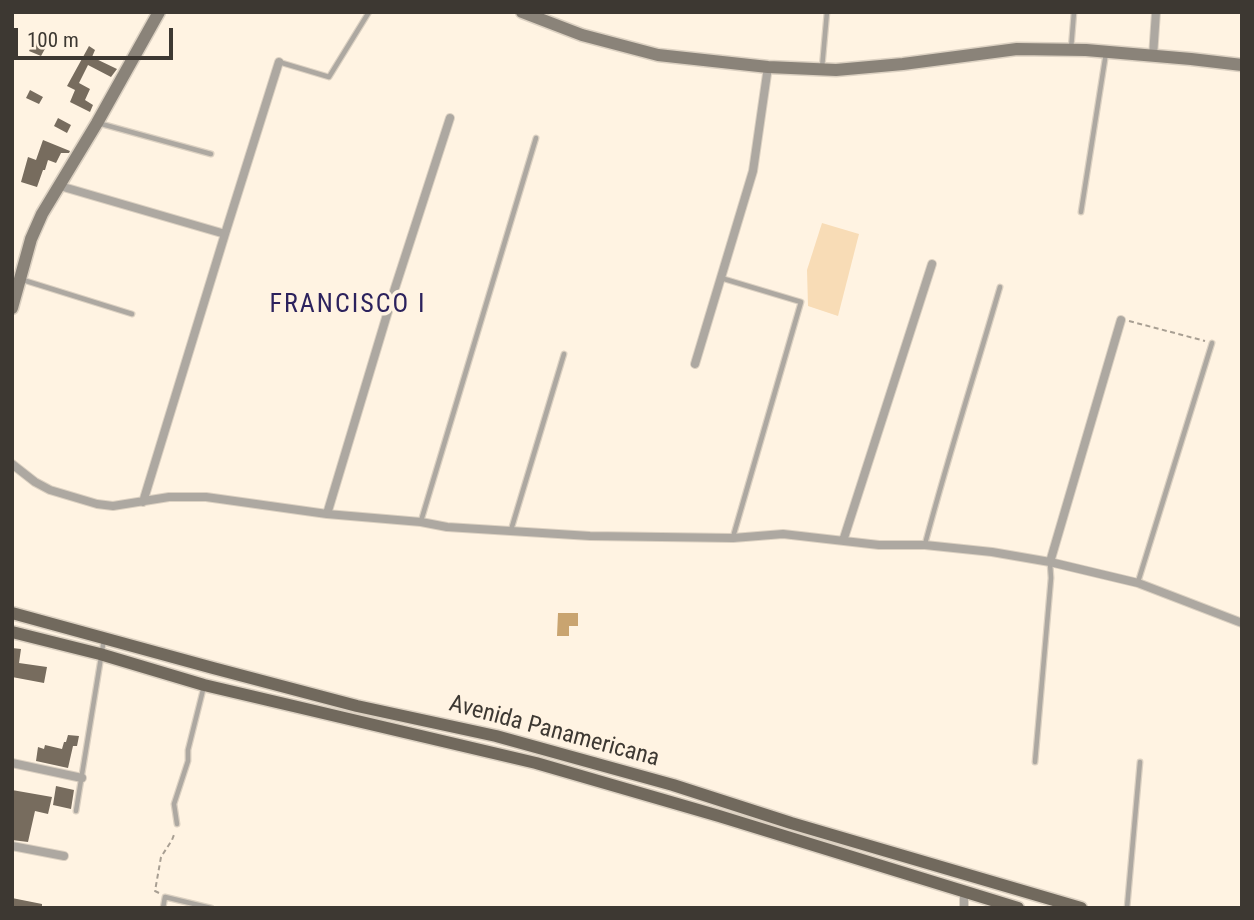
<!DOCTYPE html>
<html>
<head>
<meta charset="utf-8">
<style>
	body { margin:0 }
	#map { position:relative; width:1254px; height:920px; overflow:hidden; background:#fff3e2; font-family:"Roboto Condensed",sans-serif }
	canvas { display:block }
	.frame { position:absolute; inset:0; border:14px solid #3d3832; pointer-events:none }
	.scale { position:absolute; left:14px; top:28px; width:159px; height:32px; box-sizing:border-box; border:4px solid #3d3832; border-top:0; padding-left:9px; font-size:21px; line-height:24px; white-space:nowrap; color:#3d3832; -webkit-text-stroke:5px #fff3e2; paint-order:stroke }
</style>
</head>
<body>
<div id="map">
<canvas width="1254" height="920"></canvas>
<div class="frame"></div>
<div class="scale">100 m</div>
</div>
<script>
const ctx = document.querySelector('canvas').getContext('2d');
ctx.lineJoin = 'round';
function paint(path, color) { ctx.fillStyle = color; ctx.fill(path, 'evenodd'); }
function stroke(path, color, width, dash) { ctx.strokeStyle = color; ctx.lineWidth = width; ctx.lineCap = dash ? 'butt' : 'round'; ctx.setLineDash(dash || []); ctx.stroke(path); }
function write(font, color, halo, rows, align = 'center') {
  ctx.font = font + ' "Roboto Condensed",sans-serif'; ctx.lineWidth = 7; ctx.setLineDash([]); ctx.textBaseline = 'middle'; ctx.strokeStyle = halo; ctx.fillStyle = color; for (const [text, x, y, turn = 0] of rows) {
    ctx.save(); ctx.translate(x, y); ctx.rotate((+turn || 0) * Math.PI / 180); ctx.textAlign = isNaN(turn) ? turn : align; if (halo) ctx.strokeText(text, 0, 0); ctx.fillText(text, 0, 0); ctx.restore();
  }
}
paint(new Path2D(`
	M822 223 859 234 838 316 808 306 807 270Z`), '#f8dcb6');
paint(new Path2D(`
	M558 613H578V626H569V636H557Z`), '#c9a470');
paint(new Path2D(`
	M39 31 51 38 41 56 29 51Z
	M89 46 95 50 92 57 117 69 111 77 88 65 79 83 90 89 85 100 93 105 90 112 70 102 75 90 67 86Z
	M30 90 43 97 39 104 26 98Z
	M58 118 71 125 67 133 54 126Z
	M43 140 70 151 69 153H61L56 163 48 160 45 170H43L37 187 21 182 28 157 36 160Z
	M12 648 21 649 19 663 47 667 44 683 12 677Z
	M68 735 79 736 77 746H73L68 768 36 761 38 747 44 749 45 745 62 749 64 742H66Z
	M56 786 74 790 71 809 53 805Z
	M12 790 52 797 48 814 35 811 28 842 12 840Z
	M12 898 42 904V908H12Z`), '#776c5e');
const service = new Path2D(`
	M1071 49 1074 12
	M279 62 329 77 369 12
	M822 68 827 12
	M98 123 211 154
	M1081 212 1106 53
	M721 278 801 302 733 537
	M23 280 132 314
	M421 521 536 138
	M511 530 564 354
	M925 544C948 457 975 373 1000 287
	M1138 582 1212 343
	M1035 762 1051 578 1050 563
	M76 811 104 639
	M177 824 174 804 188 761V750L204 686
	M163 908 165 897 211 908
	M1127 908 1140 762`);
const minor = new Path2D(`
	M1153 56 1156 12
	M60 186 225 234
	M695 364 753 171 768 67
	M12 464 35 482 50 490 97 504 113 506 169 497H206L327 514 421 522 447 527 590 536 733 538 783 534 879 545H925L992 552 1050 562 1138 583 1242 623
	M143 502 225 234 279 62
	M327 514 395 288 450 118
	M843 541 932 264
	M1050 562 1121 320
	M12 763 82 778
	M12 846 64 856
	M964 908V892`);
const secondary = new Path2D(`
	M522 12 582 35 658 55 768 67 836 70 903 64 1017 49 1086 50 1191 59 1242 65
	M12 308 31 239 42 214 97 123 159 12`);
const primary = new Path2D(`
	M12 613 213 668 357 706 496 736 673 785 791 823 1081 908
	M12 632 100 654 204 685 536 763 719 816 1018 908`);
stroke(service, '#dcd1c2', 7);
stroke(minor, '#dcd1c2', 10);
stroke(secondary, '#dcd1c2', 15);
stroke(primary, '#dcd1c2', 15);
stroke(new Path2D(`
	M1129 321 1205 341
	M159 893 155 891 161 857 172 840 175 832`), '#a89f93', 2, [5, 3.5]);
stroke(service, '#ada8a1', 4.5);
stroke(minor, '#ada8a1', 8);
stroke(secondary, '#8a8379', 12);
stroke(primary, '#71695d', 12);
write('24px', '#3d3832', '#fff3e2', [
	["Avenida Panamericana",554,732,15]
]);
ctx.letterSpacing = '2px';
write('26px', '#2c225d', '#fff3e2', [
	["FRANCISCO I",348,305]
]);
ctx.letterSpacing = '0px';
</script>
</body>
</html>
